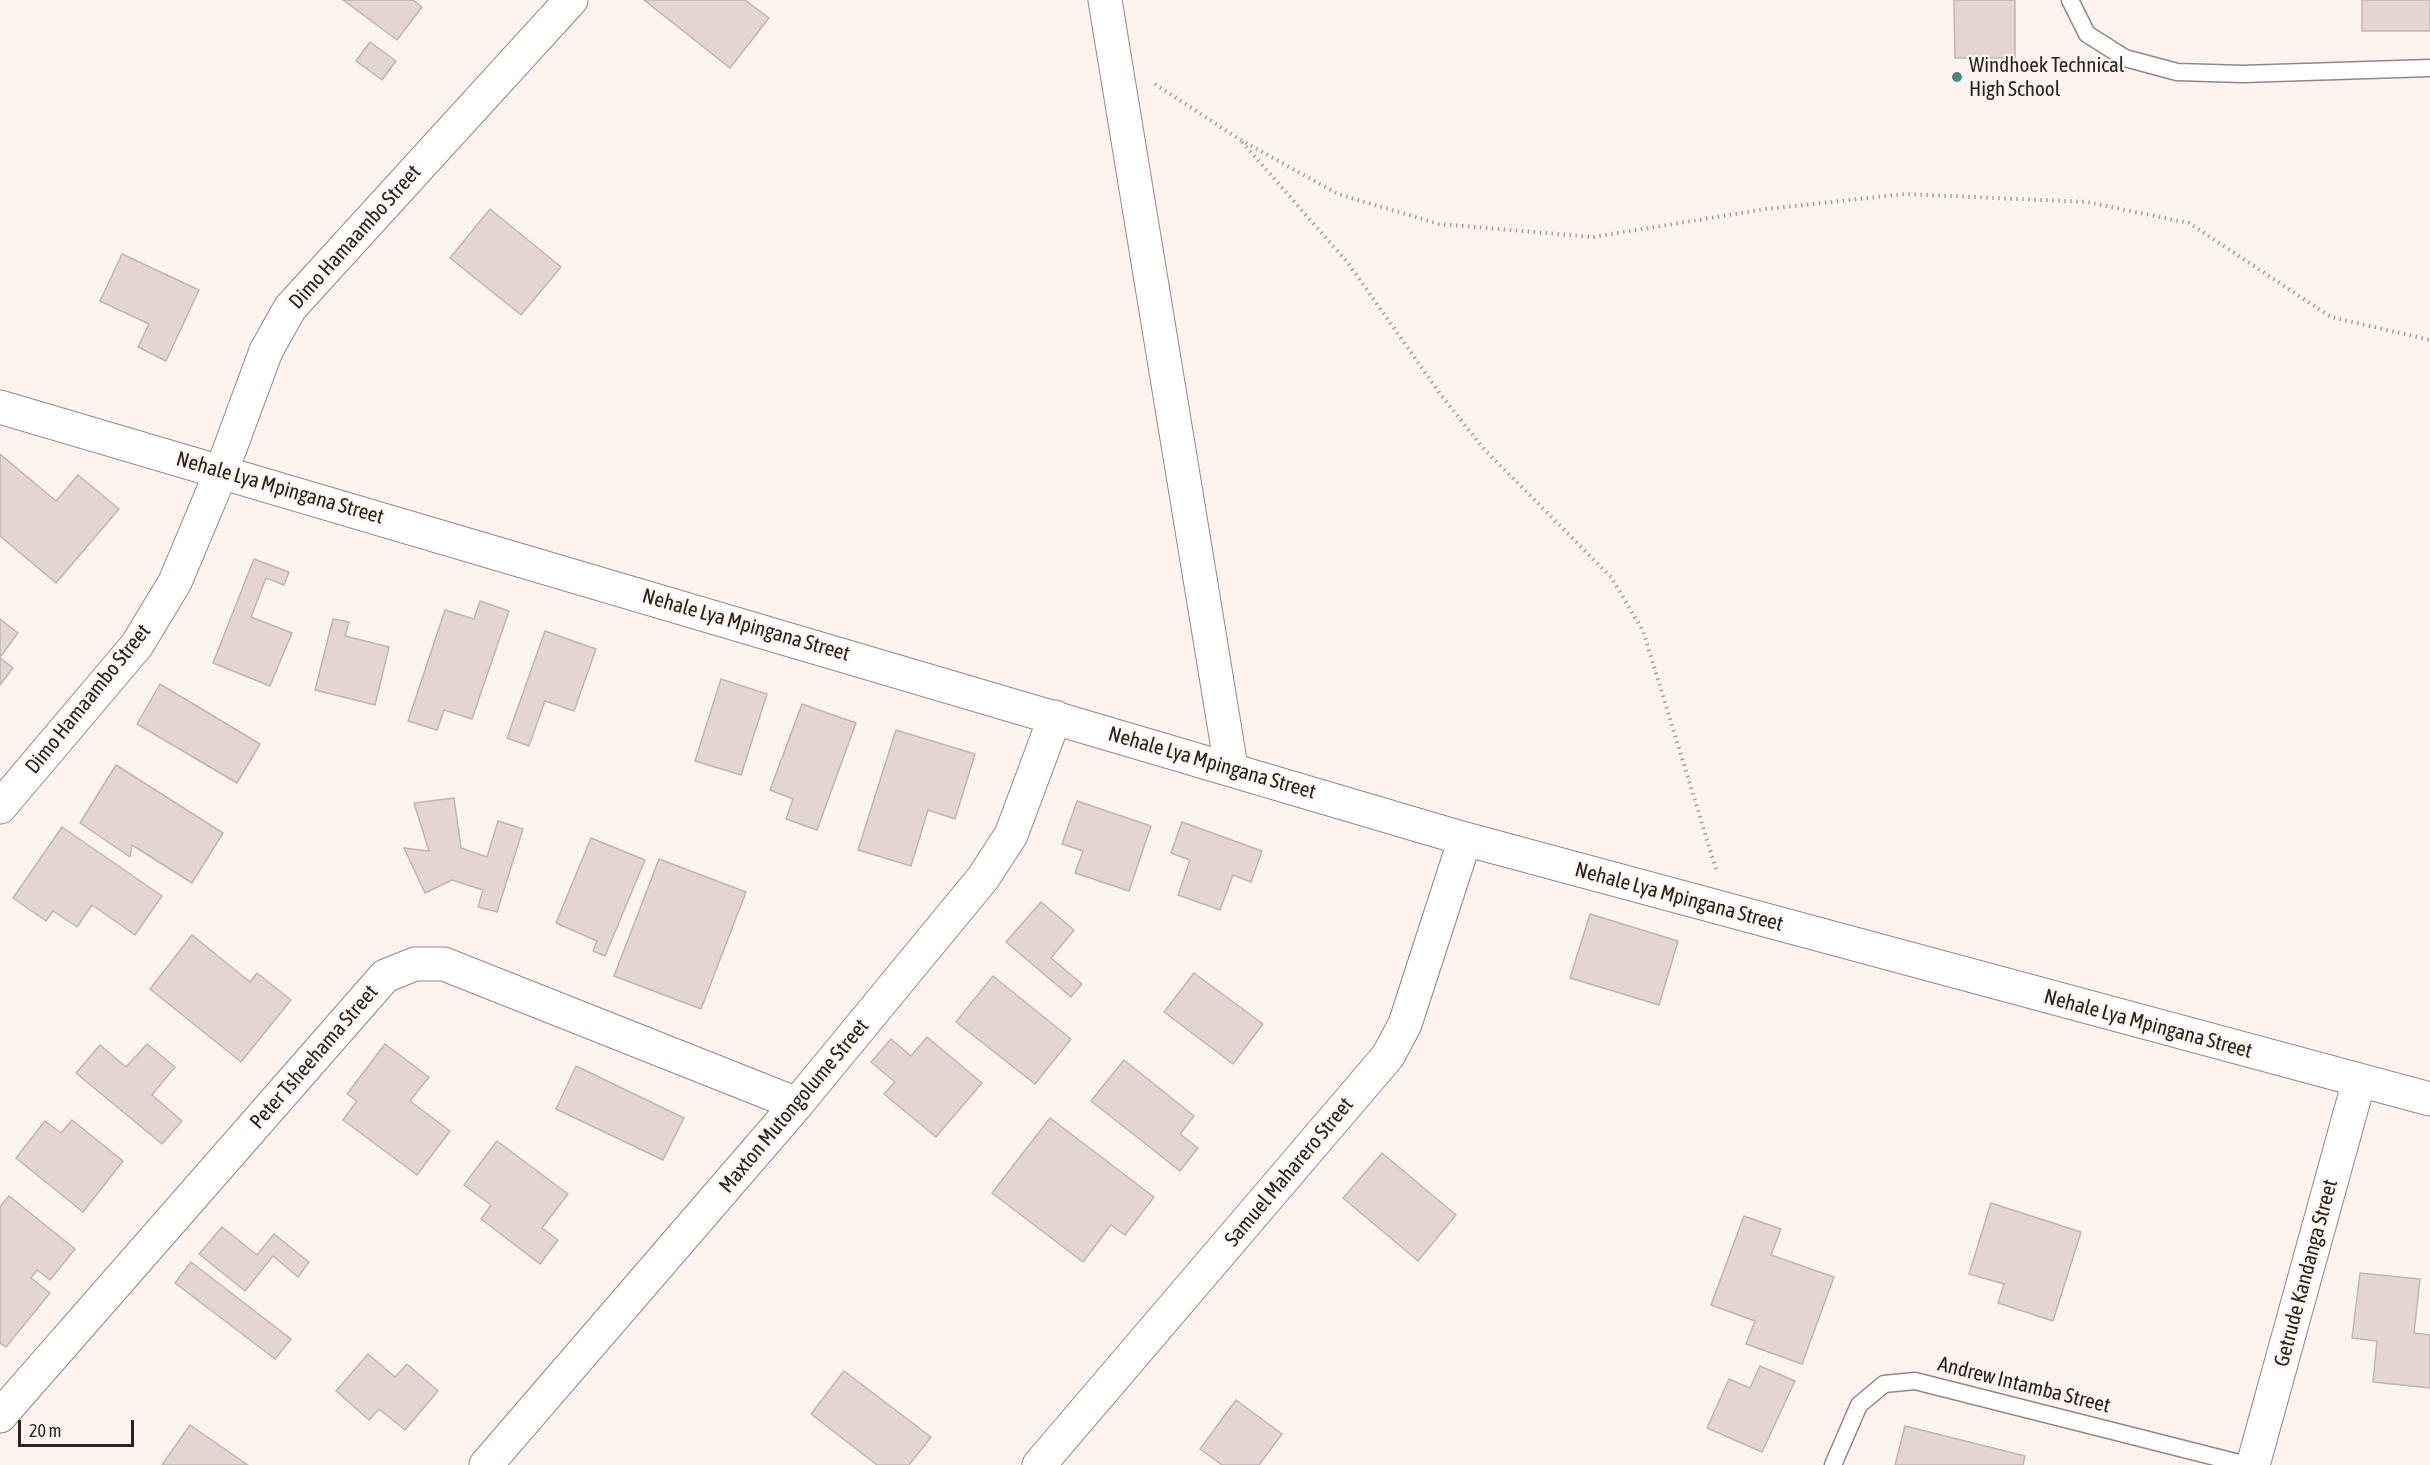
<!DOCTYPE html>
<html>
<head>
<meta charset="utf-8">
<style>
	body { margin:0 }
	#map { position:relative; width:2430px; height:1465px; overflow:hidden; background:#fef4ef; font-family:"Asap Condensed",sans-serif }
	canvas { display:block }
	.scale { position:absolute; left:18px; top:1420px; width:116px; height:27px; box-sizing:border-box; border:3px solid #272320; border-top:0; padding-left:8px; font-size:18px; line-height:21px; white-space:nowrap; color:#272320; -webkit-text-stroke:4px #fef4ef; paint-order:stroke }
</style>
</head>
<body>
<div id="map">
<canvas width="2430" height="1465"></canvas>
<div class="scale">20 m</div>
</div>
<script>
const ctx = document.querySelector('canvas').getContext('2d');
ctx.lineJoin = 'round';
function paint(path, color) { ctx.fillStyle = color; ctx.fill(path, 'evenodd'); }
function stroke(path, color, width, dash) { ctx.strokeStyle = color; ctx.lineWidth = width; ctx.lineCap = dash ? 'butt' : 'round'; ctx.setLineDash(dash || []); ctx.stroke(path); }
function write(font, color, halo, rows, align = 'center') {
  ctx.font = font + ' "Asap Condensed",sans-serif'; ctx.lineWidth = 4.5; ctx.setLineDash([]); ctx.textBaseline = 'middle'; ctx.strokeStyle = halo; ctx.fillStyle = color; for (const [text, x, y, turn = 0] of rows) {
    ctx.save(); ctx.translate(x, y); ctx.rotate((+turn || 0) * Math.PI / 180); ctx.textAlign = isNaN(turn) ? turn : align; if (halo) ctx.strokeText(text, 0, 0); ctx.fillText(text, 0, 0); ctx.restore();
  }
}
const building = new Path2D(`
	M343 0H413L422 7 397 40Z
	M644 0H745L769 18 730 68Z
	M1954 0H2015V58H1955Z
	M2362 0H2430V31H2362Z
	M370 42 396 61 382 80 356 61Z
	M490 209 561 267 521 315 450 258Z
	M122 254 199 290 166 361 138 347 149 324 100 301Z
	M0 454 56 501 78 475 119 509 56 583 0 536Z
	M254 559 289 572 284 585 266 578 251 617 292 633 270 686 213 663Z
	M480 601 509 611 472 719 444 710 437 730 408 721 445 610 474 619Z
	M0 619 18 633 0 657Z
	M333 619 349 622 345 636 389 647 375 705 315 690Z
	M545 631 596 649 574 711 545 701 529 746 507 738Z
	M0 658 13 668 0 685Z
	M721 679 767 694 741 775 695 761Z
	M160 684 260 744 237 783 137 724Z
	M802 704 856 723 817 830 786 819 793 799 770 790Z
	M896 730 975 754 955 819 928 810 911 866 858 850Z
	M116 765 223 833 192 883 132 845 130 857 80 823Z
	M454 798 461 848 487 857 498 821 523 829 497 912 478 907 483 890 452 880 425 893 404 848 429 851 414 803Z
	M1077 801 1151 826 1129 891 1075 873 1083 851 1062 844Z
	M1182 822 1262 851 1251 882 1233 875 1220 910 1178 895 1190 860 1171 853Z
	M62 827 162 896 135 935 92 905 77 927 53 911 46 921 13 898Z
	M591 838 645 860 605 956 593 951 597 941 556 923Z
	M659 859 746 892 701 1009 614 976Z
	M1041 902 1074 930 1051 958 1082 984 1071 997 1006 942Z
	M1590 914 1678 941 1659 1005 1570 978Z
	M192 935 250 982 257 973 291 1000 241 1062 150 989Z
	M1194 973 1263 1024 1233 1064 1164 1012Z
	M993 976 1071 1039 1035 1084 956 1022Z
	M927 1037 982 1083 936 1137 884 1094 895 1082 871 1062 891 1039 911 1056Z
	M147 1044 175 1067 152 1095 182 1121 162 1144 76 1073 100 1045 126 1067Z
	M385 1044 429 1077 410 1101 450 1131 417 1175 343 1120 357 1101 347 1094Z
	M1124 1060 1194 1116 1180 1134 1198 1148 1180 1171 1091 1101Z
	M576 1066 684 1118 663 1160 556 1109Z
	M1050 1118 1154 1197 1125 1235 1111 1225 1083 1262 992 1193Z
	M72 1120 123 1161 83 1212 16 1158 45 1121 61 1133Z
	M497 1141 568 1194 542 1228 558 1240 540 1264 481 1219 491 1205 464 1185Z
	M1382 1153 1456 1215 1418 1261 1343 1198Z
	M9 1196 75 1249 50 1280 37 1270 31 1278 50 1293 6 1347 0 1343V1207Z
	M1991 1203 2081 1232 2053 1321 1998 1303 2004 1284 1969 1274Z
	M1744 1216 1781 1229 1771 1255 1834 1277 1802 1364 1746 1344 1755 1321 1711 1305Z
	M222 1227 257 1255 274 1234 309 1262 298 1277 273 1256 245 1291 199 1254Z
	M191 1262 291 1339 275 1359 175 1283Z
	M2360 1273 2420 1279 2414 1333 2430 1335V1388L2373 1382 2377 1341 2352 1338Z
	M368 1354 395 1377 407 1364 438 1391 405 1430 379 1409 369 1420 336 1391Z
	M1760 1366 1795 1381 1762 1452 1707 1428 1729 1379 1750 1388Z
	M844 1371 931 1437 909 1465H877L811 1414Z
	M1236 1400 1282 1434 1259 1465H1222L1200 1449Z
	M190 1425 248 1465H162Z
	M1905 1426 2025 1456 2023 1465H1895Z`);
paint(building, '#e3d6d1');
stroke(building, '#c1b5af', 1.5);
const service = new Path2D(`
	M2070 0 2087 34 2125 58 2177 72 2243 74 2430 68
	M1833 1465 1859 1405 1884 1384 1915 1381 2247 1465`);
const minor = new Path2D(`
	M1105 0 1231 767
	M0 407 1465 839 2430 1099
	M0 807 137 645 175 582 222 470 266 351 290 308 571 0
	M0 1416 385 976 415 964H444L797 1104
	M486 1465 797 1104 983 878 1011 835 1055 717
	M1039 1465 1388 1056 1405 1024 1465 839
	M2253 1465 2359 1081`);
stroke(service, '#938782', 19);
stroke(minor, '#938782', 35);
stroke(new Path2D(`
	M1155 84 1239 139 1338 194 1439 224 1593 237 1766 209 1905 194 2087 202 2189 223 2331 317 2430 340
	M1242 142 1348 263 1441 395 1483 448 1611 577 1643 631 1716 869`), '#a69f9b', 4, [1.5, 4.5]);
stroke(service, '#fff', 16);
stroke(minor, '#fff', 33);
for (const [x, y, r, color] of [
	[1957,77,6,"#438a84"]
]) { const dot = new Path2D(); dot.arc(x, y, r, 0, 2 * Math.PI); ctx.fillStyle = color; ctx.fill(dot); stroke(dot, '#fef4ef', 2); }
write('21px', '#272320', '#fef4ef', [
	["Windhoek Technical",1969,65],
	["High School",1969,89]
], 'left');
write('21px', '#272320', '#fef4ef', [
	["Dimo Hamaambo Street",355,237,-48],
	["Nehale Lya Mpingana Street",280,488,16],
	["Nehale Lya Mpingana Street",746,625,16],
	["Dimo Hamaambo Street",88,699,-51],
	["Nehale Lya Mpingana Street",1212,763,16],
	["Nehale Lya Mpingana Street",1679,897,15],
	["Nehale Lya Mpingana Street",2148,1024,15],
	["Peter Tsheehama Street",314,1057,-49],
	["Maxton Mutongolume Street",794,1106,-50],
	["Samuel Maharero Street",1289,1172,-50],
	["Getrude Kandanga Street",2306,1273,-75],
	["Andrew Intamba Street",2024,1385,14]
]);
</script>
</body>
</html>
